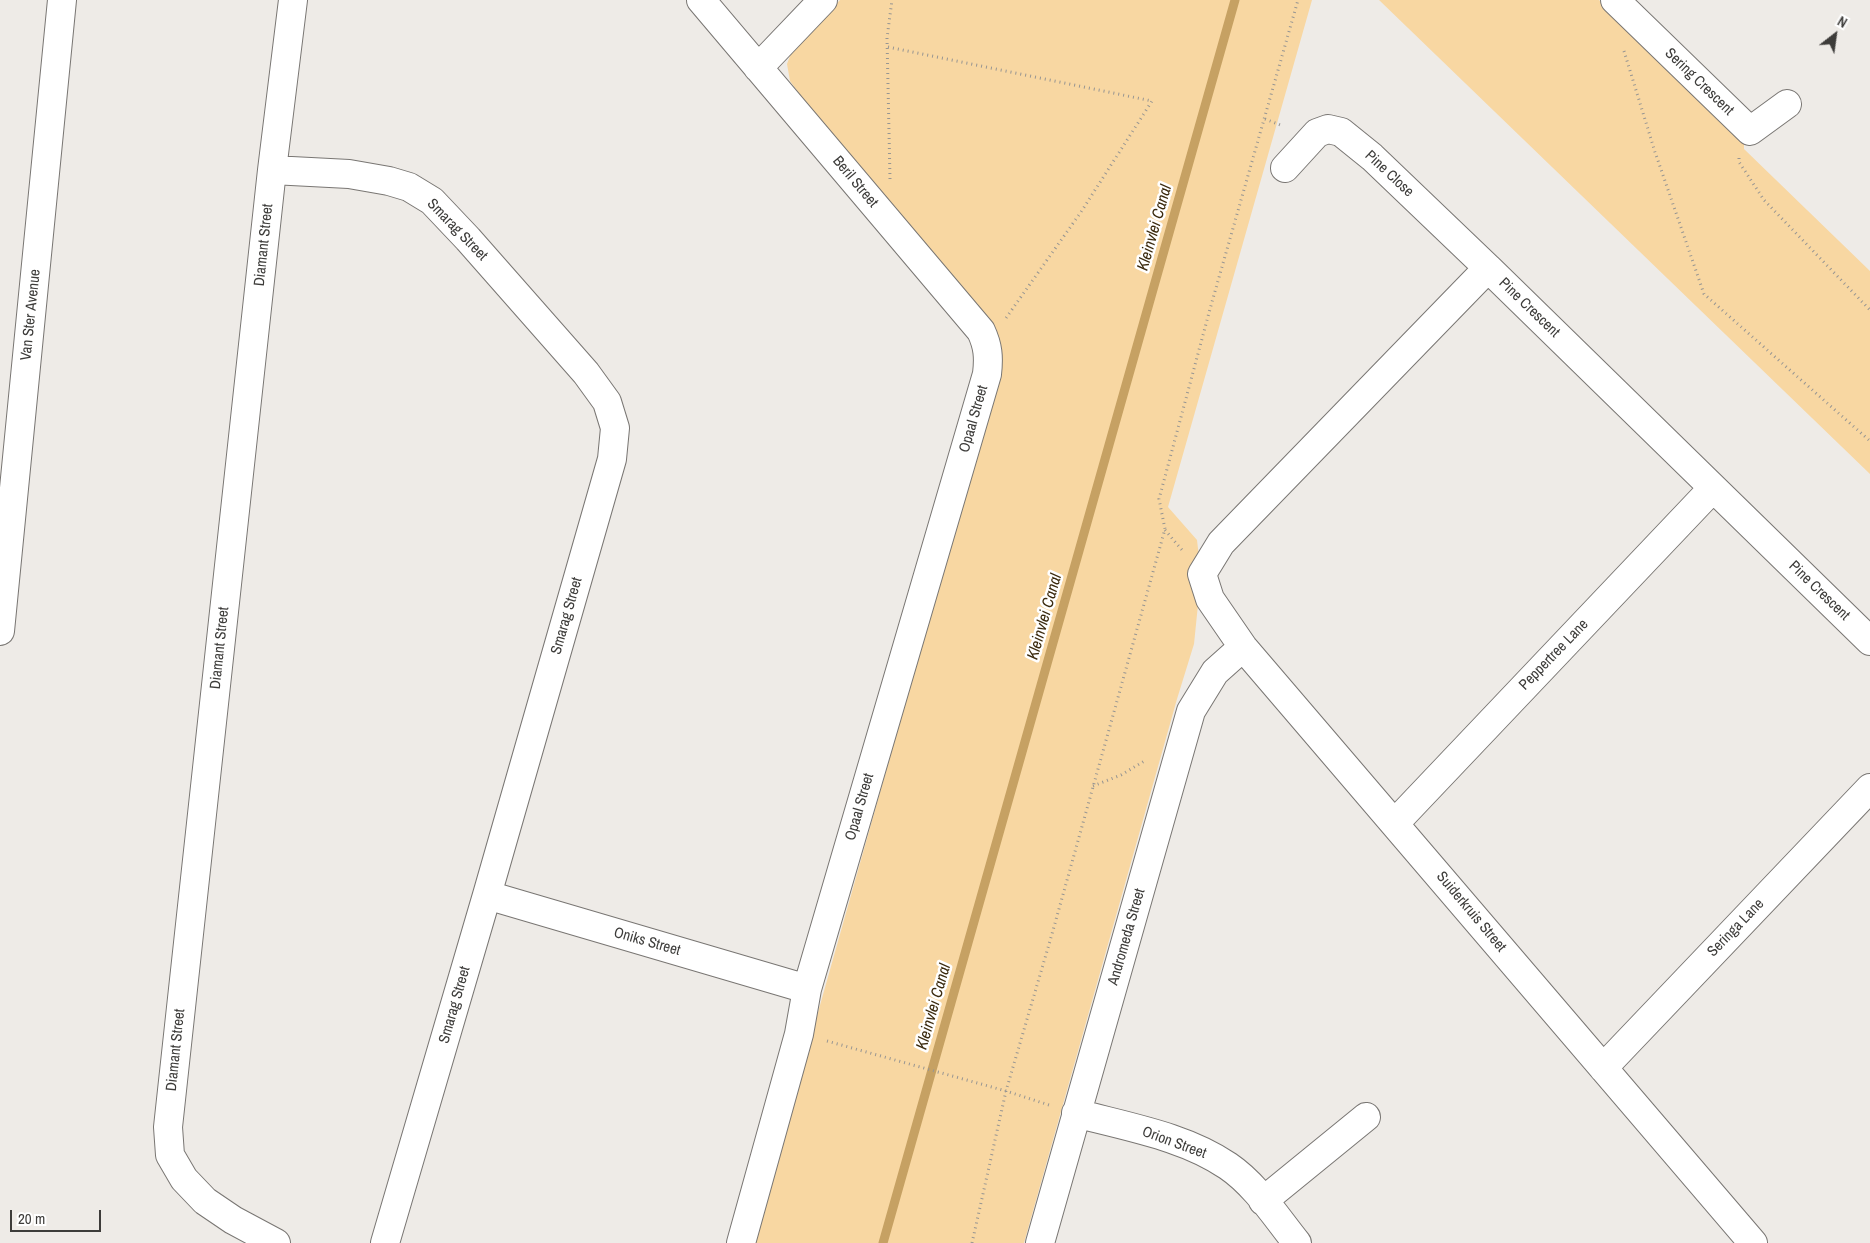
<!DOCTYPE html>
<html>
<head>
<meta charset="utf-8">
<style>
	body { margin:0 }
	#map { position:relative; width:1870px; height:1243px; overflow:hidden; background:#eeebe7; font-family:"Archivo Narrow",sans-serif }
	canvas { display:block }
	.north { position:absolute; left:1810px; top:10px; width:50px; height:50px; -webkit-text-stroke:4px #fff; paint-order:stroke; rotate:30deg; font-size:14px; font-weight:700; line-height:20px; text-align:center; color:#3d3c3a }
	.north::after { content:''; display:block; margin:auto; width:18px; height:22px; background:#3d3c3a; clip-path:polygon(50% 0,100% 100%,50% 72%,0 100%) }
	.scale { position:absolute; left:10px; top:1210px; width:91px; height:22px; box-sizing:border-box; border:2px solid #3d3c3a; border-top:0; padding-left:6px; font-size:15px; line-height:18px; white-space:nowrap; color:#3d3c3a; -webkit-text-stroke:4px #fff; paint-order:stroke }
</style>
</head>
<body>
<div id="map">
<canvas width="1870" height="1243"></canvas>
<div class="north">N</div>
<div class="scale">20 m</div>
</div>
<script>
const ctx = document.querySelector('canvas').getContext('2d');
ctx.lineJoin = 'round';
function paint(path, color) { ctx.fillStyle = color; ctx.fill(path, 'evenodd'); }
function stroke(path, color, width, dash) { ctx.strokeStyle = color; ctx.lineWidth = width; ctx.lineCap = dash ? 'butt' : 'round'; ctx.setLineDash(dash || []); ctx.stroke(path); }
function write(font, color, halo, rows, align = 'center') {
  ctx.font = font + ' "Archivo Narrow",sans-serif'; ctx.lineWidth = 5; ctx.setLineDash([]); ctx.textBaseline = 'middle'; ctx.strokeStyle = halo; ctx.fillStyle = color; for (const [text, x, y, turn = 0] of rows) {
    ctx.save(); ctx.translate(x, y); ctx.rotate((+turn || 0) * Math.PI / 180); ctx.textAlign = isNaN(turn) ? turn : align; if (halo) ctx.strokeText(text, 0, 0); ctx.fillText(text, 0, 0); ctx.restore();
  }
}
paint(new Path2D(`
	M840 0H1312L1168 507 1197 540 1201 575 1194 644 1177 699 1024 1243H753L999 370 790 81 787 64 793 48Z
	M1379 0H1599L1744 140V149L1870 271V474Z`), '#f8d7a2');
stroke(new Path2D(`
	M883 1243 1235 0`), '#c6a163', 9);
const minor = new Path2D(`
	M701 0 981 331C988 346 989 357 987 374L807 989 799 1034 741 1243
	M1615 0 1750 131 1787 104
	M758 68 823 0
	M1285 168 1317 133 1328 129 1341 132 1372 157 1488 268
	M272 170 349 174 389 181 409 187 432 201 468 239 586 373 607 402 615 428 612 459 487 895 385 1243
	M0 631 62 0
	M1395 823 1713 488
	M487 895 807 989
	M1603 1068 1870 788
	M1076 1113C1127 1127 1184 1136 1228 1166 1256 1185 1276 1217 1297 1243
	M1263 1201 1366 1117
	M276 1243 233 1220 205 1201 184 1179 170 1155 168 1127 272 170 293 0
	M1040 1243 1191 711 1215 672 1243 647
	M1753 1243 1243 647 1210 599 1202 574 1221 543 1488 268 1870 641`);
stroke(minor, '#797673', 30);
stroke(new Path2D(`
	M888 47 1152 101 1081 212 1006 318
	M1624 51 1655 152 1704 294 1870 441
	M1265 119 1283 126
	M1739 158V162L1764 200 1870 310
	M890 179 887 38 892 0
	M1165 530 1182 550
	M1093 786 1121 775 1146 760
	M827 1041 1006 1091 1049 1105
	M972 1243 1006 1091 1052 934 1165 529 1159 499 1210 309 1298 0`), '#979592', 3, [1, 4]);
stroke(minor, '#fff', 28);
write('15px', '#3d3c3a', '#fff', [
	["Sering Crescent",1699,82,44],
	["Pine Close",1389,174,43],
	["Beril Street",855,182,50],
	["Smarag Street",457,230,46],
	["Diamant Street",264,245,-84],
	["Pine Crescent",1529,308,44],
	["Van Ster Avenue",31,315,-84],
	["Opaal Street",974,419,-74],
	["Pine Crescent",1819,591,44],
	["Smarag Street",567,616,-74],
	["Diamant Street",220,648,-84],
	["Peppertree Lane",1554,655,-46],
	["Opaal Street",860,807,-74],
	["Suiderkruis Street",1471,912,50],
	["Seringa Lane",1736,928,-46],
	["Andromeda Street",1127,937,-74],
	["Oniks Street",647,942,16],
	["Smarag Street",455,1005,-74],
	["Diamant Street",176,1050,-84],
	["Orion Street",1174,1143,20]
]);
write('italic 16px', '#3c2b0f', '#fff', [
	["Kleinvlei Canal",1155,228,-74],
	["Kleinvlei Canal",1045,617,-74],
	["Kleinvlei Canal",934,1007,-74]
]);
</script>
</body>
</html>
